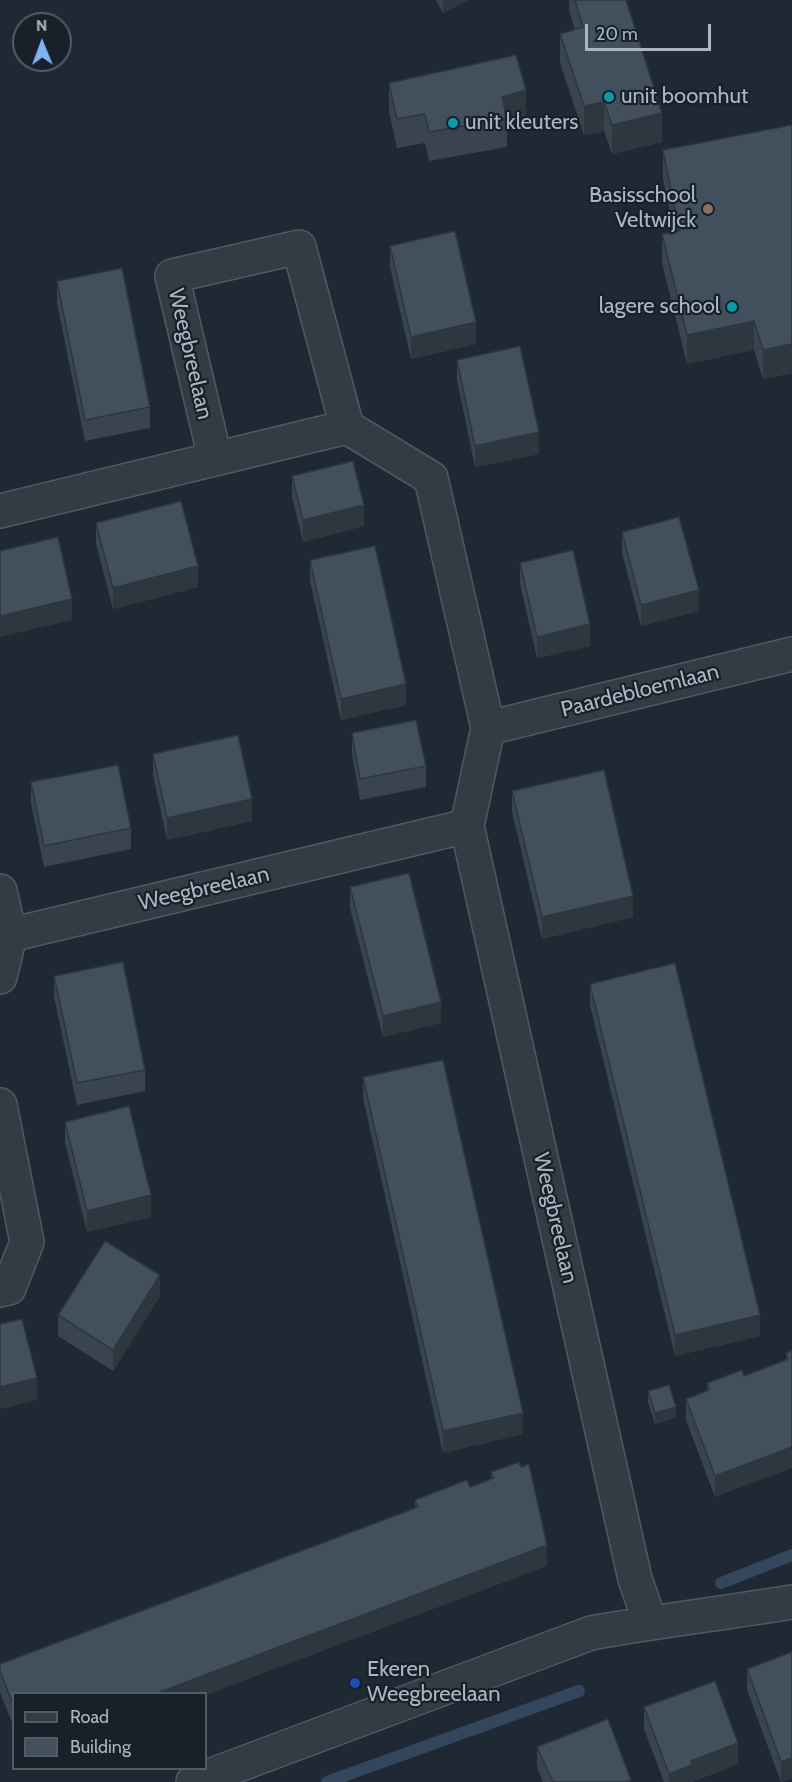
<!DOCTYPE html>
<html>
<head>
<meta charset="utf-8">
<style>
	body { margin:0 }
	#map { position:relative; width:792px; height:1782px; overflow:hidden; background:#1f2934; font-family:Cabin,sans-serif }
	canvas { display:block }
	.legend { position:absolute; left:12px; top:1692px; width:195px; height:78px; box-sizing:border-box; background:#182029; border:2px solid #535c66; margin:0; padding:8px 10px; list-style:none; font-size:18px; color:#acb6c2 }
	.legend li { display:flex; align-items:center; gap:12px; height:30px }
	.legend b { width:30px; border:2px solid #535c66 }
	.north { position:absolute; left:12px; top:12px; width:60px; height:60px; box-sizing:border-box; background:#182029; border:2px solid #535c66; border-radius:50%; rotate:359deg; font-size:16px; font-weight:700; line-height:24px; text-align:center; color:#acb6c2 }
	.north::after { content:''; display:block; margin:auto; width:21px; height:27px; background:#80b3f4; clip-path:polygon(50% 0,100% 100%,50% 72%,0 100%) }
	.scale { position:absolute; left:585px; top:24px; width:126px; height:27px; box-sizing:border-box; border:3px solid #acb6c2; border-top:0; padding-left:8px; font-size:18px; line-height:21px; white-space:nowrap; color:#acb6c2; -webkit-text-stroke:4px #182029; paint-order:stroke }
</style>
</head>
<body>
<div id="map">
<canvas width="792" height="1782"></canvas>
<ul class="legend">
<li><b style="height:8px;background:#333b45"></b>Road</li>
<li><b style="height:16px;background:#424f5c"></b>Building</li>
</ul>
<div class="north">N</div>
<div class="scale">20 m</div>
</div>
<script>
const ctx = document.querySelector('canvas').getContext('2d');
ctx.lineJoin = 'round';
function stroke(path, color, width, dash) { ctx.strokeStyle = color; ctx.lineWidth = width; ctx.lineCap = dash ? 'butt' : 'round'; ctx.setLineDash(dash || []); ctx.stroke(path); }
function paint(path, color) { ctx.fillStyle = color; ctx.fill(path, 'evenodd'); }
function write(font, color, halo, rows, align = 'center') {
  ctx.font = font + ' Cabin,sans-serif'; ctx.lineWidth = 4.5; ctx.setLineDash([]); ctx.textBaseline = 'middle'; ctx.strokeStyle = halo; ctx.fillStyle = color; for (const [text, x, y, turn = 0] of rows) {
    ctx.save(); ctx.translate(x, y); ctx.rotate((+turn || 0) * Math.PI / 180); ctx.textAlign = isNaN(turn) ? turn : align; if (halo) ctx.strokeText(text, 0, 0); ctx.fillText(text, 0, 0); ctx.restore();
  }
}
stroke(new Path2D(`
	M721 1583 792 1555
	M327 1782 579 1691`), '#33465c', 12);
const minor = new Path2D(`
	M215 458 172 276 299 247 347 427 431 478 488 728 467 826 635 1579 650 1622
	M0 511 347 427
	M488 728 792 654
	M0 891 10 935 0 977
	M10 935 467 826
	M0 1105 27 1242 9 1288 0 1290
	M193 1782 591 1633C658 1621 725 1613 792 1602`);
stroke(minor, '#505963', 36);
stroke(minor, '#333b45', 33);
paint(new Path2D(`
	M436 0H469L443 13Z
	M569 0H626L662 142 612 154 604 131 584 135 560 63V34L575 30 569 11Z
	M389 83 526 119 507 125V147L429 161 425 143 397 148 389 112Z
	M792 125V373L763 379 754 350 687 364 662 263V234L674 232 663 179V150Z
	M390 246 476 344 411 359 390 267Z
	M57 281 150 407V428L85 441 57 303Z
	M457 360 539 454 475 467 457 381Z
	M292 476 364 526 303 542 292 497Z
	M96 523 198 587 113 609 96 544Z
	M622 532 699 611 641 626 622 553Z
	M310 560 406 705 341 720 310 581Z
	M520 563 590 646 537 658 520 584Z
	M352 733 426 766V787L360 800 352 754Z
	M153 754 252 821 167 840 153 775Z
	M31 782 131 828V849L44 867 31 803Z
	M512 791 633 917 542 939 512 812Z
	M350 887 441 1023 383 1037 350 908Z
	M54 976 145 1070V1091L77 1105 54 997Z
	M590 984 760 1336 675 1356 590 1005Z
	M363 1077 523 1434 443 1453 363 1098Z
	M65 1122 151 1217 87 1232 65 1143Z
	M160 1296 113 1371 58 1336V1315Z
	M792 1351 715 1497 686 1420V1399L707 1391V1383L744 1376 786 1360V1353Z
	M648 1391 676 1418 655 1424 648 1402Z
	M491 1472 547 1566 14 1694V1728L0 1692V1664L415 1508V1500L470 1487 491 1479Z
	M792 1652V1779L781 1782 747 1690V1669Z
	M644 1707 738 1764 692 1782H664L644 1729Z
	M537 1747 631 1782H543L537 1768Z`), '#39444f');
paint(new Path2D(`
	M443 0H469L443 13Z
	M526 90V119L507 125V118L502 97Z
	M604 102V131L584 135V106Z
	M662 113V142L612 154V125Z
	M754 321V350L687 364V335Z
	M476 322V344L411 359V337Z
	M792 344V373L763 379V350Z
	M539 432V454L475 467V446Z
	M364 505V526L303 542V520Z
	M198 566V587L113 609V588Z
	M699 590V611L641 626V605Z
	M72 599V620L0 637V616Z
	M590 624V646L537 658V637Z
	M406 684V705L341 720V699Z
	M252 799V821L167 840V818Z
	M633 896V917L542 939V917Z
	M441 1002V1023L383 1037V1016Z
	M151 1195V1217L87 1232V1211Z
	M160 1275V1296L113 1371V1350Z
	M760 1315V1336L675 1356V1335Z
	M37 1378V1400L0 1409V1387Z
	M676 1407V1418L655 1424V1413Z
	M523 1413V1434L443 1453V1431Z
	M792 1447V1468L715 1497V1476Z
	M547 1545V1566L206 1695V1694H155Z
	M738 1743V1764L692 1782H669V1774L691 1761Z
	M792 1758V1779L781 1782V1762Z`), '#2e3740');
const building = new Path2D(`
	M575 0H626L662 113 612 125 604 102 584 106 560 34 583 27Z
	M516 55 526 90 502 97 507 118 429 132 425 114 397 119 389 83Z
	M792 125V344L763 350 754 321 687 335 662 234 679 231 663 150Z
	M455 231 476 322 411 337 390 246Z
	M122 268 150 407 85 420 57 281Z
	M520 346 539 432 475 446 457 360Z
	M353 461 364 505 303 520 292 476Z
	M181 501 198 566 113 588 96 523Z
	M679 517 699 590 641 605 622 532Z
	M58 537 72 599 0 616V551Z
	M375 546 406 684 341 699 310 560Z
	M573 550 590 624 537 637 520 563Z
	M416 720 426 766 360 779 352 733Z
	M238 735 252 799 167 818 153 754Z
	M118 765 131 828 44 846 31 782Z
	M604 770 633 896 542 917 512 791Z
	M409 873 441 1002 383 1016 350 887Z
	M123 962 145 1070 77 1083 54 976Z
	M675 963 760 1315 675 1335 590 984Z
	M443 1060 523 1413 443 1431 363 1077Z
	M129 1106 151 1195 87 1211 65 1122Z
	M105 1241 160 1275 113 1350 58 1315Z
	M22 1319 37 1378 0 1387V1324Z
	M792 1351V1447L715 1476 686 1399 709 1390 707 1383 742 1370 744 1376 788 1359 786 1353Z
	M669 1385 676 1407 655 1413 648 1391Z
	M519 1462 521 1467 529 1464 547 1545 155 1694H14V1707L0 1671V1664L418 1507 415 1500 467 1480 470 1487 494 1478 491 1472Z
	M792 1652V1758L781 1762 747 1669Z
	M715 1681 738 1743 691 1761 692 1765 669 1774 644 1707Z
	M608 1719 631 1780 625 1782H553L537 1747Z`);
paint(building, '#424f5c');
stroke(building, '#2e3740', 1.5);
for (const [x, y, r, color] of [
	[609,97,6,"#0f9aa8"],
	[453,123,6,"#0f9aa8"],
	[708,209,6,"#8d6e63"],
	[732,307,6,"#0f9aa8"],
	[355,1683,6,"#1a4fb4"]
]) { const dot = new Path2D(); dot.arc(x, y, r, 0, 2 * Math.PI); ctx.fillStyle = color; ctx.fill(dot); stroke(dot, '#182029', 2); }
write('22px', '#acb6c2', '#182029', [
	["unit boomhut",621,97],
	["unit kleuters",465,123],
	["Basisschool",696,196,"right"],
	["Veltwijck",696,221,"right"],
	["lagere school",720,307,"right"],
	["Ekeren",367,1670],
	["Weegbreelaan",367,1695]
], 'left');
write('22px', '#acb6c2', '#182029', [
	["Weegbreelaan",190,354,77],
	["Paardebloemlaan",640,691,-14],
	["Weegbreelaan",204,889,-13],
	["Weegbreelaan",555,1218,77]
]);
</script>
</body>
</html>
